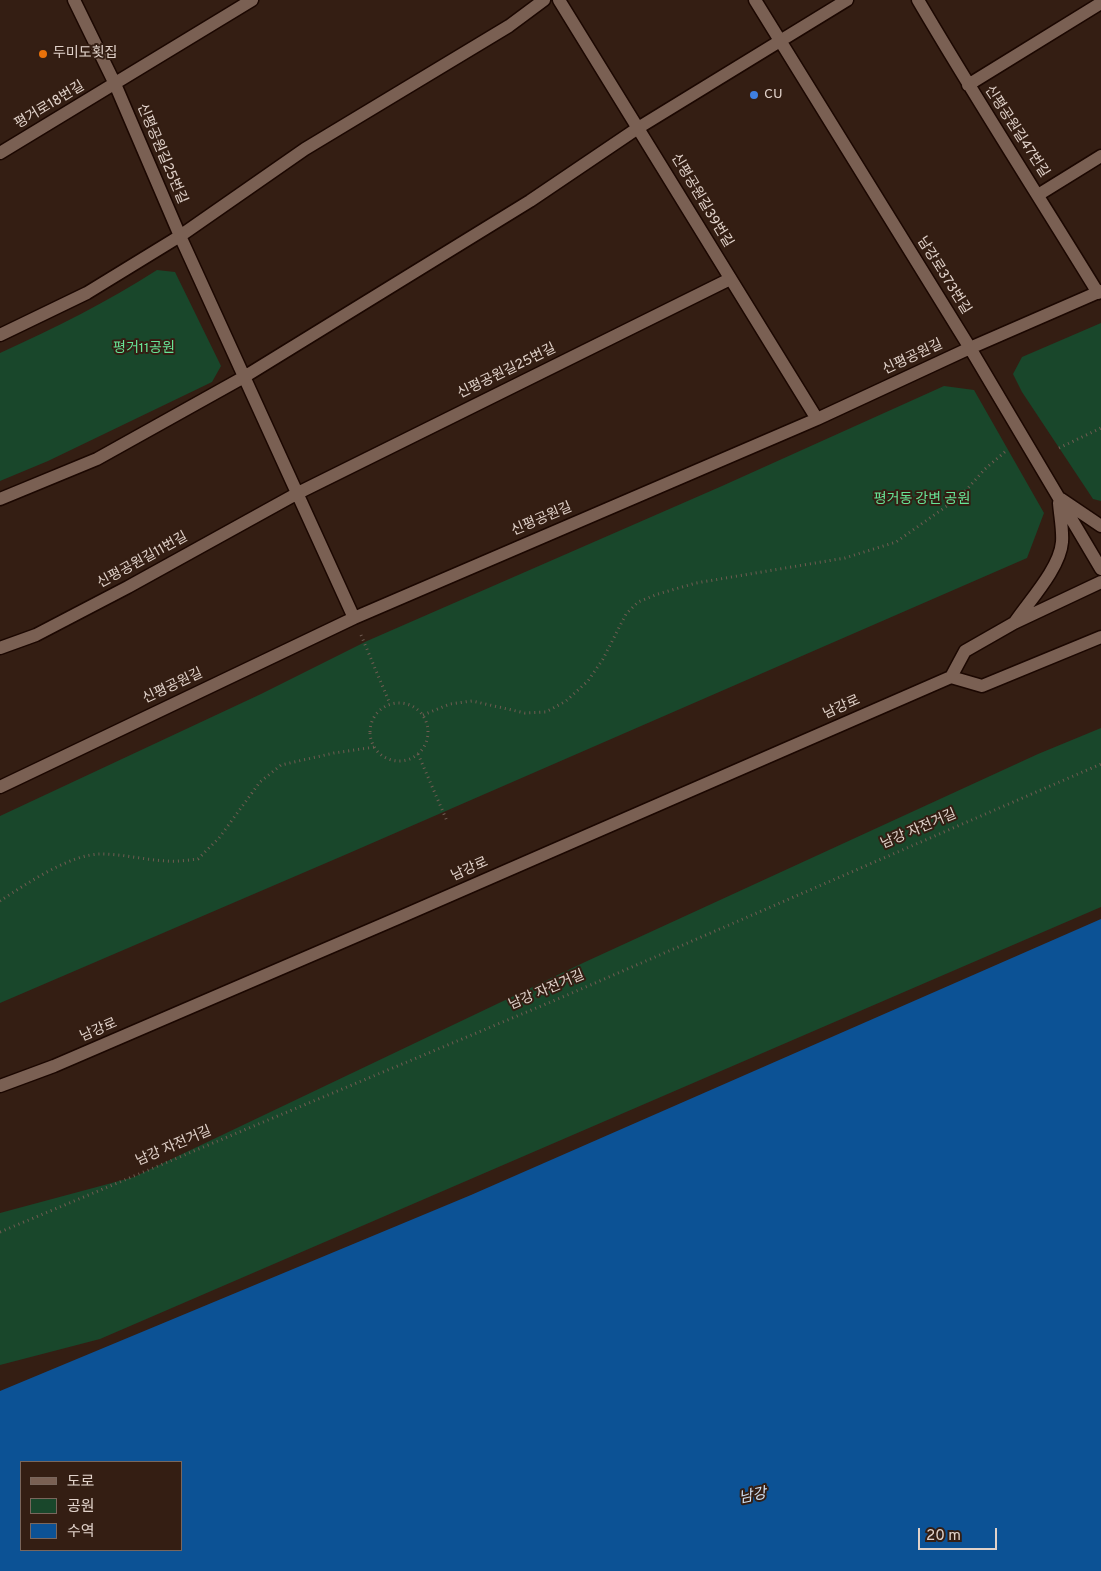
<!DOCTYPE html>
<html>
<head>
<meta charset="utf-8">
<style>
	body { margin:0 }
	#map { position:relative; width:1101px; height:1571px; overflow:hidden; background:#341e13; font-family:Overpass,"Noto Sans KR",sans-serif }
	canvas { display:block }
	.legend { position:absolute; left:20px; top:1461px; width:162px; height:90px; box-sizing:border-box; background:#341e13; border:1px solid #79665c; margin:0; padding:6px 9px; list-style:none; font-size:15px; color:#e1d2ca }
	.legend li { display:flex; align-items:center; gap:10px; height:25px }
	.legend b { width:25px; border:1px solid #79665c }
	.scale { position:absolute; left:918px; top:1528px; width:79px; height:22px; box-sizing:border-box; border:2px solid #e1d2ca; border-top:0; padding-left:6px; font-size:15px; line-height:18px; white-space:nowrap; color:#e1d2ca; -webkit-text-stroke:4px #341e13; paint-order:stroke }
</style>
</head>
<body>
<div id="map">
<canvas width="1101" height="1571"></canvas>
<ul class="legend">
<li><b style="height:6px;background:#7a6053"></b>도로</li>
<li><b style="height:14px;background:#19472b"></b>공원</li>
<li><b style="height:14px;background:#0c5295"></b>수역</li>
</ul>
<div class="scale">20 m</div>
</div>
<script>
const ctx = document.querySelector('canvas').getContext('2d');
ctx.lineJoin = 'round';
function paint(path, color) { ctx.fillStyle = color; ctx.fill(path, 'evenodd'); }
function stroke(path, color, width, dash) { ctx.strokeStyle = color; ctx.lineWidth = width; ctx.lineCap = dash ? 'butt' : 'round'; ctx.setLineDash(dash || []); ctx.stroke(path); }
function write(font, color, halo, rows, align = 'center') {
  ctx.font = font + ' Overpass,"Noto Sans KR",sans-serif'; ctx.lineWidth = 4; ctx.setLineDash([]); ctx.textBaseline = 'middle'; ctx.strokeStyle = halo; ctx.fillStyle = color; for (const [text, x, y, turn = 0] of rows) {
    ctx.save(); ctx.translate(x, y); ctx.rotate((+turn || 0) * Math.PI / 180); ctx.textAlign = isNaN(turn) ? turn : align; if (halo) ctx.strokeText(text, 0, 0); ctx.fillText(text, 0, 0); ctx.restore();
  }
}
paint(new Path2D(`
	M157 270 175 272 221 366 212 382 48 461 0 481V353C55 328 107 302 157 270Z
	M1101 323V501L1093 499 1022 392 1013 374 1022 357Z
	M944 386 974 390 1044 513 1027 558 347 854 0 1003V816L261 694 367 641 722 486Z
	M1101 728V907L100 1339 0 1365V1213L134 1177 585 962 1038 754Z`), '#19472b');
paint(new Path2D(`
	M1101 919V1571H0V1391L471 1195ZM21 1462H181V1550H21Z`), '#0c5295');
const minor = new Path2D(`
	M74 0 115 84 180 236 354 618
	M559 0 817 419
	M755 0 970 348 1101 569
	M918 0C976 99 1038 195 1098 293
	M968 85 1101 3
	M0 153 252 0
	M1038 195 1101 156
	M0 335 87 293 180 236 305 149 509 26 544 0
	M0 499 97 459 244 377 530 201 638 128 847 0
	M1061 499 1101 526
	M1015 622C1030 600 1060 568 1062 542 1063 530 1060 516 1059 503
	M0 648 36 635 128 587 298 493 730 279
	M951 677 982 686 1101 637
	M0 787 354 618 817 419 970 348 1101 291
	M0 1086 54 1066 398 918 951 677 965 651 1014 623 1101 582`);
stroke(minor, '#1b0701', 15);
stroke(new Path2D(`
	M1059 448 1101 428
	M361 635 390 704
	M370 732a29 29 0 1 1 58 0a29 29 0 1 1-58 0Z
	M423 715 450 704 472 701 525 713 546 712 566 701 588 681 603 659 626 614 638 602 658 594 696 583 845 558 896 542 961 496 985 469 1007 450
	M418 754 447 821
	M0 901C26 884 70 854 101 854 123 854 145 860 167 861 177 862 188 860 198 859L219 838 260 782 281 765 334 753 375 747
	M0 1232 565 996 1101 764`), '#705c52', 3, [1, 4]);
stroke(minor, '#7a6053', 12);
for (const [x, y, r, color] of [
	[43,54,5,"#e8710a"],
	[754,95,5,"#3f7fe0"]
]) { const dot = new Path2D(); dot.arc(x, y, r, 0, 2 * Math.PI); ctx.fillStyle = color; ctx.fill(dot); stroke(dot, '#341e13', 2); }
write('14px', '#e1d2ca', '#341e13', [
	["두미도횟집",53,54],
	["CU",764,95]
], 'left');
write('14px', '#e1d2ca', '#341e13', [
	["평거로18번길",50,106,-31],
	["신평공원길47번길",1016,132,57],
	["신평공원길25번길",161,154,67],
	["신평공원길39번길",701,201,59],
	["남강로373번길",943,276,58],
	["신평공원길",913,358,-25],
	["신평공원길25번길",507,372,-26],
	["신평공원길",542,520,-23],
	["신평공원길11번길",143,561,-29],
	["신평공원길",173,687,-25],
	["남강로",842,708,-24],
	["남강 자전거길",919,830,-23],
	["남강로",470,870,-24],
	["남강 자전거길",547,991,-23],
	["남강로",99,1031,-23],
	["남강 자전거길",174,1147,-23]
]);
write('14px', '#67e496', '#341e13', [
	["평거11공원",144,349],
	["평거동 강변 공원",922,500]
]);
write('italic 15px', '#d0e0f3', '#341e13', [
	["남강",753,1497,-12]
]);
</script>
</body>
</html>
